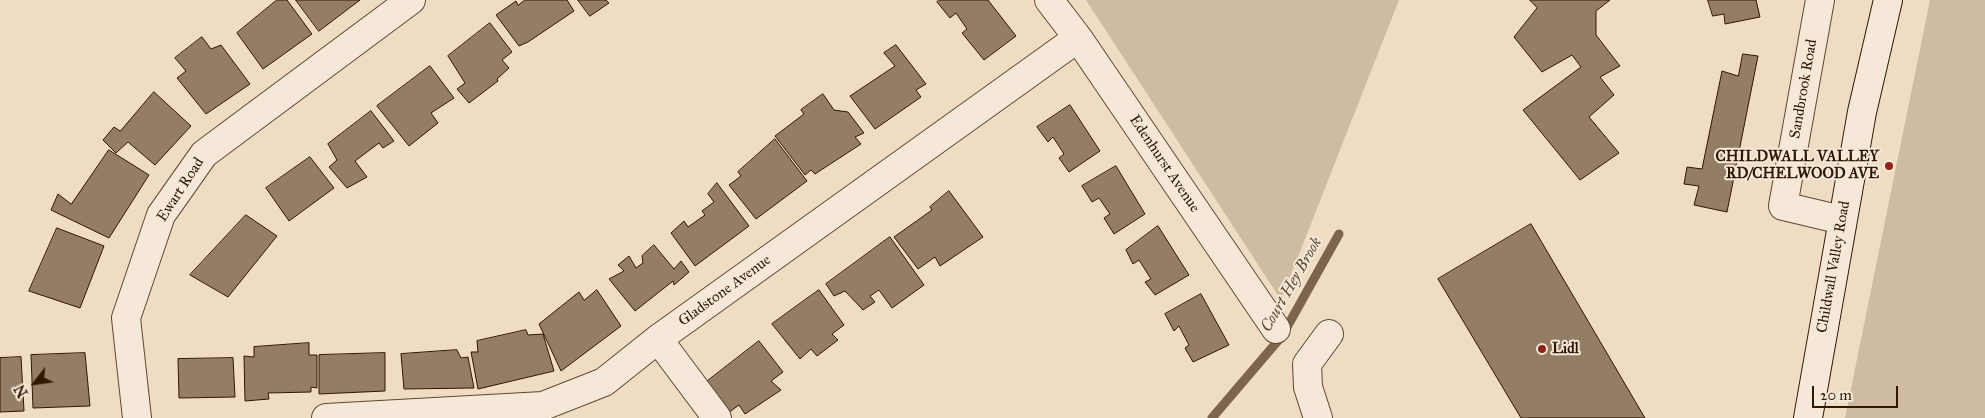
<!DOCTYPE html>
<html>
<head>
<meta charset="utf-8">
<style>
	body { margin:0 }
	#map { position:relative; width:1985px; height:418px; overflow:hidden; background:#efdcc3; font-family:"IM FELL Great Primer",serif }
	canvas { display:block }
	.north { position:absolute; left:10px; top:358px; width:50px; height:50px; -webkit-text-stroke:4px #f5e8d8; paint-order:stroke; rotate:240deg; font-size:14px; font-weight:700; line-height:20px; text-align:center; color:#301700 }
	.north::after { content:''; display:block; margin:auto; width:18px; height:22px; background:#301700; clip-path:polygon(50% 0,100% 100%,50% 72%,0 100%) }
	.scale { position:absolute; left:1812px; top:386px; width:86px; height:22px; box-sizing:border-box; border:2px solid #301700; border-top:0; padding-left:6px; font-size:15px; line-height:18px; white-space:nowrap; color:#301700; -webkit-text-stroke:4px #f5e8d8; paint-order:stroke }
</style>
</head>
<body>
<div id="map">
<canvas width="1985" height="418"></canvas>
<div class="north">N</div>
<div class="scale">20 m</div>
</div>
<script>
const ctx = document.querySelector('canvas').getContext('2d');
ctx.lineJoin = 'round';
function paint(path, color) { ctx.fillStyle = color; ctx.fill(path, 'evenodd'); }
function stroke(path, color, width, dash) { ctx.strokeStyle = color; ctx.lineWidth = width; ctx.lineCap = dash ? 'butt' : 'round'; ctx.setLineDash(dash || []); ctx.stroke(path); }
function write(font, color, halo, rows, align = 'center') {
  ctx.font = font + ' "IM FELL Great Primer",serif'; ctx.lineWidth = 4; ctx.setLineDash([]); ctx.textBaseline = 'middle'; ctx.strokeStyle = halo; ctx.fillStyle = color; for (const [text, x, y, turn = 0] of rows) {
    ctx.save(); ctx.translate(x, y); ctx.rotate((+turn || 0) * Math.PI / 180); ctx.textAlign = isNaN(turn) ? turn : align; if (halo) ctx.strokeText(text, 0, 0); ctx.fillText(text, 0, 0); ctx.restore();
  }
}
paint(new Path2D(`
	M1086 0H1399L1281 300Z
	M1930 0H1985V418H1845Z`), '#cfbba2');
stroke(new Path2D(`
	M1212 418 1282 336 1339 234`), '#7c654d', 9);
const building = new Path2D(`
	M277 0H287L312 34 263 69 237 33Z
	M296 0H360L319 31Z
	M525 0H567L574 11 528 42 519 46 496 15 516 1 518 5Z
	M578 0H606L609 3 590 16Z
	M939 0H988L1016 36 984 60 962 33 967 29 956 13 950 18 937 2Z
	M1530 0H1610L1596 11V35L1620 66 1600 77 1614 95 1589 117 1619 153 1580 180 1523 110 1581 67 1572 55 1542 72 1514 37 1537 8Z
	M1708 0H1756L1760 17 1725 24 1724 14 1713 16Z
	M490 23 512 52 502 60 509 68 497 79 498 81 469 103 457 89 465 83 448 56Z
	M202 37 211 49 221 45 250 84 206 114 177 78 186 71 175 58Z
	M896 45 926 84 916 90 921 97 875 129 850 96 895 66 884 53Z
	M1743 54 1758 56 1727 212 1694 205 1699 186 1684 184 1687 167 1702 169 1722 71 1738 76Z
	M430 66 454 98 431 113 438 123 409 146 377 106Z
	M154 92 191 126 155 165 128 142 116 153 103 140 114 127 120 131Z
	M823 94 834 110 848 112 864 133 855 137 861 144 815 174 811 170 805 175 775 136 804 114 801 110Z
	M1070 105 1100 151 1069 172 1059 158 1064 154 1053 137 1048 142 1037 127Z
	M371 111 394 141 383 148 379 143 355 161 367 177 347 188 329 167 337 160 328 144Z
	M775 139 807 181 756 219 729 185 741 176 738 172Z
	M109 150 149 175 109 238 51 210 58 194 71 204Z
	M310 157 334 188 289 221 266 188Z
	M1116 166 1145 214 1114 234 1104 218 1110 214 1099 198 1092 202 1082 186Z
	M717 183 749 226 695 266 671 233 684 221 688 227 705 215 702 211 714 202 708 194Z
	M949 191 983 237 940 266 935 257 918 269 894 237 932 210 930 207Z
	M246 215 277 236 228 297 190 275Z
	M1531 224 1645 418H1521L1438 279Z
	M1158 226 1189 275 1155 295 1145 282 1151 279 1139 260 1133 264 1126 250Z
	M57 228 104 246 80 308 29 291Z
	M890 237 924 285 892 308 879 290 870 296 875 302 863 310 845 291 834 296 826 284Z
	M654 245 674 269 681 261 689 272 674 285 673 281 635 311 609 279 624 271 618 265 629 256 636 268 643 263 642 256Z
	M597 290 621 326 561 371 539 324 579 292 584 300Z
	M819 290 844 325 832 334 838 340 817 356 811 349 800 359 772 324Z
	M1201 294 1229 345 1193 362 1185 348 1189 345 1179 326 1174 331 1165 314Z
	M526 330 528 335 543 334 554 371 478 389 471 352H478L477 341Z
	M759 341 783 372 771 381 781 390 745 414 739 405 728 413 705 383Z
	M309 343V355H317V388L311 387V392L268 393 269 399 245 401 244 356 254 357V347Z
	M457 350 461 358 468 357 474 388 404 389 401 354Z
	M85 353 90 406 33 408 31 355Z
	M385 353V391L319 394V355Z
	M21 357 24 411 0 412V358Z
	M233 358 235 397 179 398 178 359Z`);
paint(building, '#937d65');
stroke(building, '#301700', 1);
const minor = new Path2D(`
	M1049 0 1078 38 1276 329
	M1820 0 1783 206 1842 220
	M658 339 717 418
	M137 418 126 318 161 215 204 154 411 0
	M326 418 543 406 604 382 658 339 1078 38
	M1318 418 1308 387 1307 364 1329 334`);
const secondary = new Path2D(`
	M1808 418 1862 112 1888 0`);
stroke(minor, '#604831', 30);
stroke(secondary, '#301700', 30);
stroke(minor, '#f5e8d8', 28);
stroke(secondary, '#f5e8d8', 28);
for (const [x, y, r, color] of [
	[1889,166,5,"#8f2418"],
	[1542,349,5,"#8f2418"]
]) { const dot = new Path2D(); dot.arc(x, y, r, 0, 2 * Math.PI); ctx.fillStyle = color; ctx.fill(dot); stroke(dot, '#f5e8d8', 2); }
write('15px', '#301700', '#f5e8d8', [
	["Sandbrook Road",1804,89,-80],
	["Edenhurst Avenue",1164,164,56],
	["Ewart Road",181,190,-57],
	["Childwall Valley Road",1834,267,-80],
	["Gladstone Avenue",725,291,-36]
]);
write('bold 15px', '#301700', '#f5e8d8', [
	["CHILDWALL VALLEY",1879,157],
	["RD/CHELWOOD AVE",1879,174],
	["Lidl",1552,349,"left"]
], 'right');
write('italic 16px', '#624b34', '#f5e8d8', [
	["Court Hey Brook",1292,285,-60]
]);
</script>
</body>
</html>
